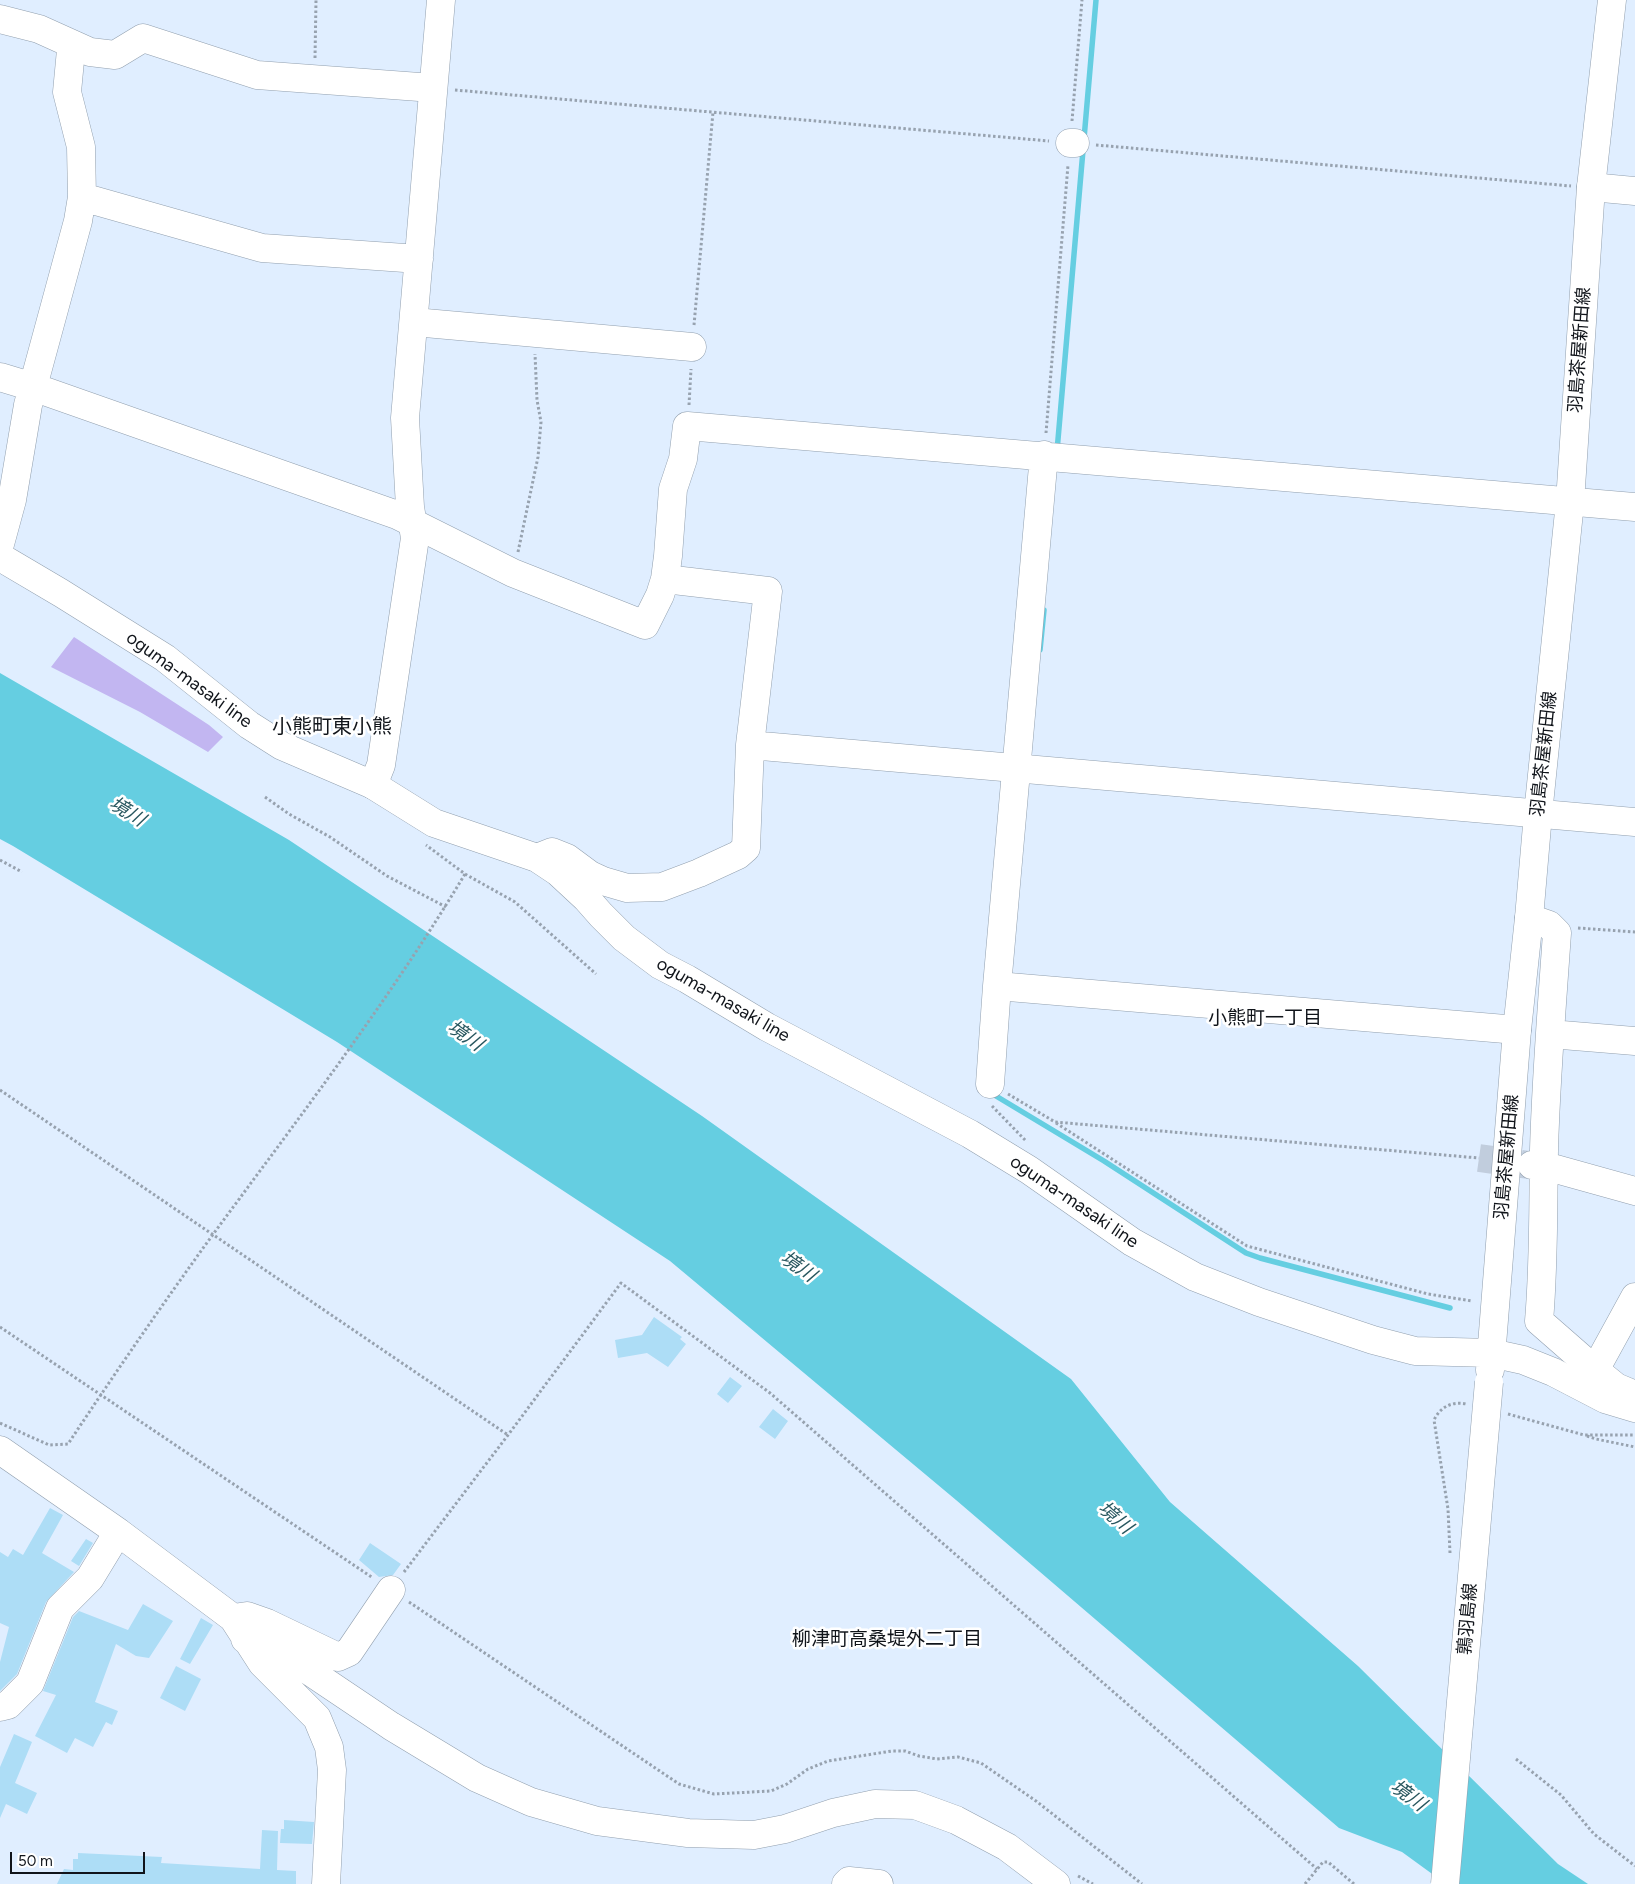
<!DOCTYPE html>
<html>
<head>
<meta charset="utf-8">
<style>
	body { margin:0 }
	#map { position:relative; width:1635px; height:1884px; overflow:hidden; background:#e0eeff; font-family:Figtree,sans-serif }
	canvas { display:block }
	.scale { position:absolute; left:10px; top:1852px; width:135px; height:22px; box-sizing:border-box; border:2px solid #10141a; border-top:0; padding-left:6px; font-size:15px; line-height:18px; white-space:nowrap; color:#10141a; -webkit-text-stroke:4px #fff; paint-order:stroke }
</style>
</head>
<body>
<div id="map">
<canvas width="1635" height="1884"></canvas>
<div class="scale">50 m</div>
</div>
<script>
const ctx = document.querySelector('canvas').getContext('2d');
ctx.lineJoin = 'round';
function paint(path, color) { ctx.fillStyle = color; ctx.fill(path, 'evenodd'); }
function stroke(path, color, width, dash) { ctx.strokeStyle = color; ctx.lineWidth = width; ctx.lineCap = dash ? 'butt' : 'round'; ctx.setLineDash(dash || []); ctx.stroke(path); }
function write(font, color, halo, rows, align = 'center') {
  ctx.font = font + ' Figtree,"Noto Sans JP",sans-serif'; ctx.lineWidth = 5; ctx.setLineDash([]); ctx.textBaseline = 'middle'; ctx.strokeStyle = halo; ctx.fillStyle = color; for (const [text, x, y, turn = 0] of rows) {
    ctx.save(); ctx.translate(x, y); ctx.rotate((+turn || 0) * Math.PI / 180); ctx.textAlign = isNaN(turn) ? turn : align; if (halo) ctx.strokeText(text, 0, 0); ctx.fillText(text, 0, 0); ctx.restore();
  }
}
paint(new Path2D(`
	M74 637 209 725 223 737 208 752 140 712 51 667Z`), '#c2b6f1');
paint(new Path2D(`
	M0 673 289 840 702 1116 1071 1379 1170 1502 1358 1666 1558 1864 1588 1884H1446L1402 1852 1339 1828 956 1500 670 1261 337 1042 13 846 0 839Z`), '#65cee1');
stroke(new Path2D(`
	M1057 451 1096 0
	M1040 650 1044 610
	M991 1093 1104 1161 1246 1253 1260 1258 1450 1308`), '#65cee1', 5.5);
paint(new Path2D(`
	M654 1317 682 1337 680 1339 686 1344 668 1367 647 1353 618 1358 615 1340 642 1335Z
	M730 1377 742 1386 728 1403 717 1394Z
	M773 1409 788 1421 775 1439 759 1427Z
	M50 1508 63 1515 42 1553 74 1572 46 1602 17 1674 0 1691V1662L9 1627 0 1623V1552L8 1557 13 1549 23 1555Z
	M86 1539 93 1543 79 1566 71 1561Z
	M370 1543 401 1564 393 1575 379 1577 359 1560Z
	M143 1604 173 1621 149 1658 136 1656 116 1644 95 1702 118 1711 112 1725 106 1722 93 1747 75 1738 67 1753 35 1736 56 1695 43 1691 73 1617 79 1611 128 1630Z
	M201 1618 213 1625 190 1664 180 1659Z
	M176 1666 201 1679 185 1711 160 1698Z
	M14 1734 32 1742 15 1783 37 1793 27 1814 6 1804 0 1818V1767Z
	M284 1820 314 1822 312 1844 280 1843 281 1829H284Z
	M262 1830 278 1831 277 1870 296 1871V1884H57L64 1869 73 1870V1859H78V1853L162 1857 161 1863 260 1869Z`), '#adddf6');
stroke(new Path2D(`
	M1479 1158 1529 1165`), '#c1cddd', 28, [28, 14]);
const minor = new Path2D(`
	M0 19 39 29 90 52 115 55 143 38 257 75 433 88
	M1070 143H1075
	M1591 187 1635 191
	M82 197 262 248 419 259
	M414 322 692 347
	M0 377 33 387 397 515 513 573 645 625 660 595 665 579 668 556 673 489 683 459 687 426 1635 507
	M0 544 12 500 28 405 78 221 82 197 81 147 67 92 71 50 74 45
	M750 745 1635 822
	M373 785 381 765 415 538 410 507 405 418 441 0
	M537 858 552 852 567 858 590 875 603 881 627 888 662 887 699 873 738 855 746 848 750 745 768 591 665 579
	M1529 918 1549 925 1557 933C1552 1005 1546 1077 1544 1150 1543 1207 1544 1265 1539 1321L1595 1370
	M997 986 1517 1030
	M1550 1034 1635 1041
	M990 1084 997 986 1044 455
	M1532 1165 1545 1166 1635 1191
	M1635 1297 1595 1370 1616 1387 1635 1395
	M0 1450 118 1532 233 1618 262 1663 317 1718 329 1747 332 1770 326 1884
	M233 1618 247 1616 267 1623 338 1657 349 1652 391 1590
	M245 1639 269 1644 391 1726 477 1778 531 1802 597 1821 688 1833 754 1835 785 1829 833 1813 875 1804 915 1805 956 1820 1007 1847 1056 1884
	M0 1707 8 1705 30 1683 60 1608 90 1578 118 1532
	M846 1884 849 1881 879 1884`);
const major = new Path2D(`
	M0 557 61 593 165 658 249 725 282 746 373 785 434 823 537 858 558 872 586 898 601 915 624 938 660 965 687 979 767 1027 970 1134 1029 1170 1132 1242 1195 1277 1259 1302 1373 1340 1415 1351 1491 1353 1523 1360 1553 1372 1605 1399 1635 1408
	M1490 1370 1517 1030 1529 918 1538 814 1570 502 1591 187 1612 0`);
stroke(minor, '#919fae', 29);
stroke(major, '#919fae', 29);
stroke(new Path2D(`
	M315 58 316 0
	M455 90 1049 141
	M1072 121 1082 0
	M1096 145 1571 186
	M694 325 713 112
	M689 405 691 369
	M1046 433 1068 165
	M518 552 538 457 541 422 537 400 535 354
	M265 797 289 814 330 837 387 876 446 907
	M0 860 22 872
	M465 874 515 902 596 974
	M1578 928 1635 932
	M0 1090 508 1435
	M1008 1094 1055 1122 1479 1158
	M992 1106 1026 1141
	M1056 1123 1247 1246 1428 1294 1472 1301
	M0 1327 373 1578
	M1508 1414 1584 1435H1635
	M0 1423 49 1445 68 1444C115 1373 164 1302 214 1233 301 1115 390 999 465 874L426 845
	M1587 1436 1596 1439 1635 1447
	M1450 1553 1448 1509 1434 1420C1440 1407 1452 1401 1466 1404
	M404 1572 508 1435 621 1283 770 1393 1317 1869
	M409 1602 679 1784 714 1794 771 1791 787 1784 808 1769 828 1761 892 1751H905L919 1756 937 1759 958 1757 981 1763 1036 1801 1142 1884
	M1516 1759 1561 1795 1594 1834 1635 1866
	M1078 1876 1093 1884
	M1305 1884 1323 1862H1328L1354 1884`), '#97a2af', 3, [2.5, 2.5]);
stroke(minor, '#fff', 28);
stroke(major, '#fff', 28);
const majorBridge = new Path2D(`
	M1445 1884 1489 1382`);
stroke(majorBridge, '#919fae', 29, []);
stroke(majorBridge, '#fff', 28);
write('18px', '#10141a', '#fff', [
	["羽島茶屋新田線",1580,350,-86],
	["oguma-masaki line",189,680,36],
	["羽島茶屋新田線",1544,754,-84],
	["oguma-masaki line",723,1000,30],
	["羽島茶屋新田線",1507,1157,-85],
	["oguma-masaki line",1074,1202,34],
	["鶉羽島線",1468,1619,-85]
]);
write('italic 19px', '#28575f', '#fff', [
	["境川",127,812,32],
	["境川",465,1036,35],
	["境川",798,1267,35],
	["境川",1115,1518,41],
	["境川",1408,1796,36]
]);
write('19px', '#10141a', '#fff', [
	["小熊町一丁目",1265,1018],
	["柳津町高桑堤外二丁目",887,1639]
]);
write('20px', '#10141a', '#fff', [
	["小熊町東小熊",332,727]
]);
</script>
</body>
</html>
